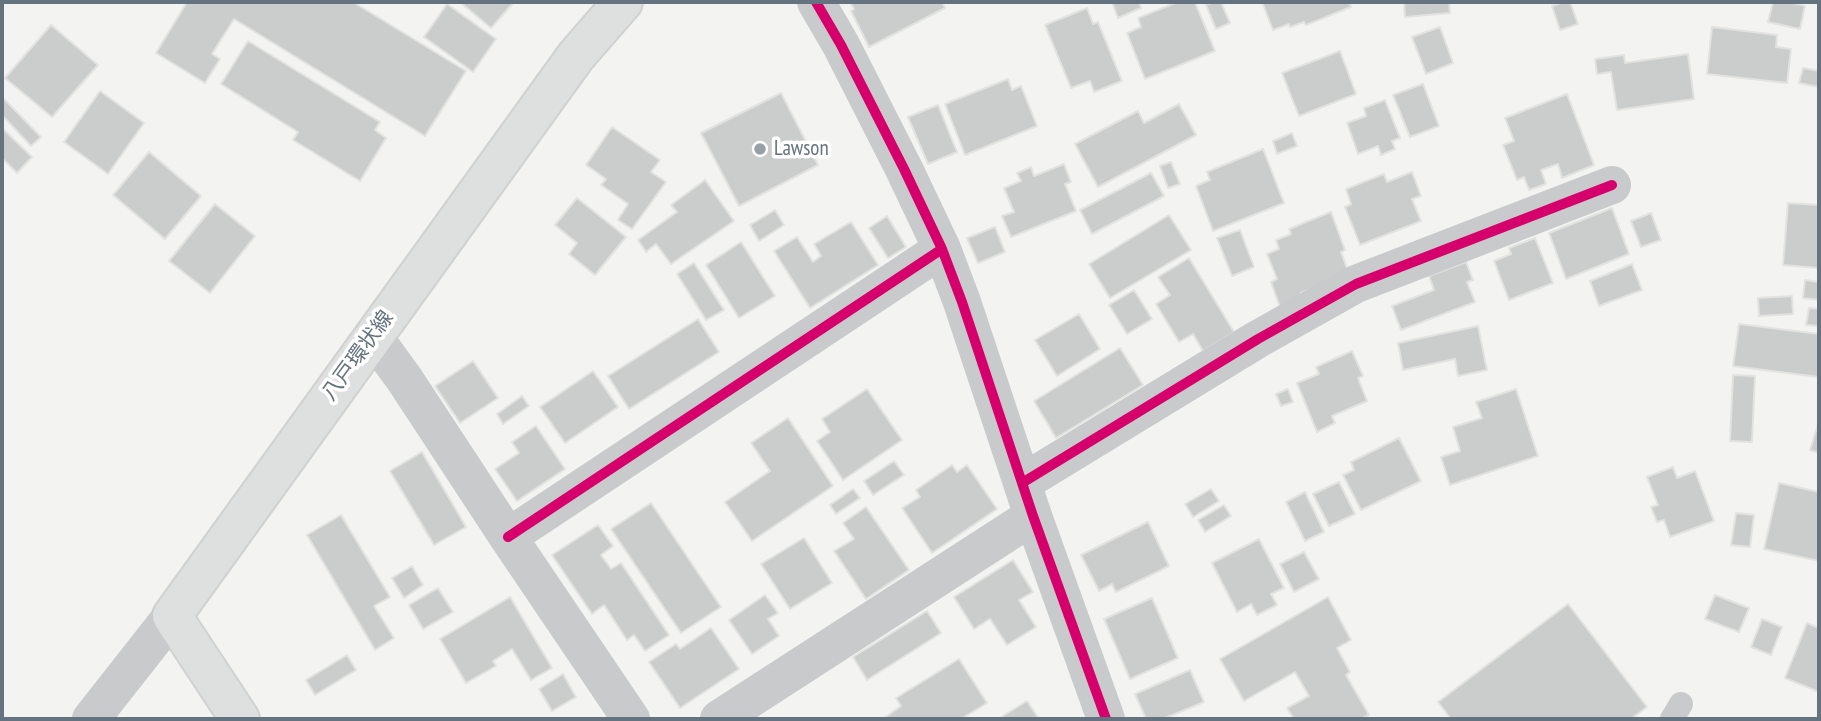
<!DOCTYPE html>
<html>
<head>
<meta charset="utf-8">
<style>
	body { margin:0 }
	#map { position:relative; width:1821px; height:721px; overflow:hidden; background:#f3f3f1; font-family:"PT Sans Narrow",sans-serif }
	canvas { display:block }
	.frame { position:absolute; inset:0; border:4px solid #64737f; pointer-events:none }
</style>
</head>
<body>
<div id="map">
<canvas width="1821" height="721"></canvas>
<div class="frame"></div>
</div>
<script>
const ctx = document.querySelector('canvas').getContext('2d');
ctx.lineJoin = 'round';
function paint(path, color) { ctx.fillStyle = color; ctx.fill(path, 'evenodd'); }
function stroke(path, color, width, dash) { ctx.strokeStyle = color; ctx.lineWidth = width; ctx.lineCap = dash ? 'butt' : 'round'; ctx.setLineDash(dash || []); ctx.stroke(path); }
function write(font, color, halo, rows, align = 'center') {
  ctx.font = font + ' "PT Sans Narrow","Noto Sans JP",sans-serif'; ctx.lineWidth = 7; ctx.setLineDash([]); ctx.textBaseline = 'middle'; ctx.strokeStyle = halo; ctx.fillStyle = color; for (const [text, x, y, turn = 0] of rows) {
    ctx.save(); ctx.translate(x, y); ctx.rotate((+turn || 0) * Math.PI / 180); ctx.textAlign = isNaN(turn) ? turn : align; if (halo) ctx.strokeText(text, 0, 0); ctx.fillText(text, 0, 0); ctx.restore();
  }
}
const building = new Path2D(`
	M187 2H353L466 71 425 136 234 19 212 54 220 59 205 83 156 53Z
	M460 2H514L491 28Z
	M850 2H942L945 8 869 47 851 11 854 9Z
	M1112 2H1139L1141 8 1118 18Z
	M1178 2H1195L1215 51 1145 79 1127 33 1141 27 1138 18Z
	M1214 2H1221L1230 23 1216 29 1206 5Z
	M1262 2H1349L1351 7 1306 25 1304 22 1290 27 1289 24 1273 30Z
	M1404 2H1449L1450 13 1405 17Z
	M1563 2H1570L1578 24 1560 30 1552 6Z
	M1773 2H1789L1805 6 1800 29 1768 22Z
	M447 4 496 39 473 72 424 37Z
	M1087 8 1093 24 1098 22 1122 81 1094 92 1090 81 1071 88 1045 25Z
	M51 25 98 65 52 117 5 78Z
	M1440 27 1453 63 1426 74 1412 37Z
	M1712 27 1777 35 1776 47 1791 49 1787 83 1707 74Z
	M248 41 380 122 375 130 386 138 360 181 293 140 298 132 221 84Z
	M1340 51 1356 94 1299 116 1282 73Z
	M1688 54 1694 99 1617 110 1611 72 1597 74 1595 59 1624 55 1625 63Z
	M1803 68 1819 71V87L1799 83Z
	M1008 79 1012 90 1021 86 1037 126 965 155 945 104Z
	M1423 84 1439 126 1410 137 1393 95Z
	M100 91 144 123 108 174 64 142Z
	M781 93 818 165 739 206 701 133Z
	M1567 94 1594 165 1562 178 1558 164 1541 170 1546 184 1529 190 1524 177 1517 180 1503 145 1514 141 1505 118Z
	M4 99 41 137 31 146 2 115V102Z
	M1385 100 1400 138 1392 141 1395 149 1381 155 1378 146 1358 154 1347 123 1366 116 1364 108Z
	M1179 104 1196 135 1098 187 1075 144 1138 111 1144 123Z
	M938 105 957 152 928 164 908 117Z
	M612 127 660 160 651 172 666 182 632 229 618 220 628 204 601 185 606 179 586 165Z
	M2 128 32 157 17 173 2 158Z
	M1292 133 1297 146 1277 154 1273 141Z
	M1263 149 1284 203 1213 231 1196 186 1210 180 1207 172Z
	M149 152 201 196 165 239 113 195Z
	M1171 162 1180 184 1168 188 1160 166Z
	M1064 164 1071 182 1065 184 1076 211 1011 237 1002 216 1014 212 1004 188 1021 181 1017 173 1031 167 1034 176Z
	M1412 172 1421 196 1412 199 1421 221 1360 245 1345 207 1351 204 1346 189 1384 174 1387 182Z
	M1151 173 1164 196 1092 234 1080 210Z
	M705 180 734 221 671 264 656 244 646 252 638 240 677 212 671 205Z
	M577 198 626 237 595 275 569 254 577 243 555 225Z
	M1788 203 1819 205V268L1783 265Z
	M215 204 255 236 210 293 169 261Z
	M1612 208 1629 254 1566 279 1549 233Z
	M775 210 784 225 759 241 750 225Z
	M1331 212 1345 250 1341 252 1349 274 1301 293 1302 298 1280 307 1271 282 1277 279 1267 254 1279 249 1276 240 1291 234 1289 229Z
	M1651 213 1661 240 1641 247 1631 221Z
	M1169 215 1191 250 1110 298 1089 264Z
	M887 216 906 247 888 258 869 228Z
	M851 222 878 265 810 308 774 251 797 237 813 262 821 256 814 244Z
	M995 227 1005 252 978 263 967 238Z
	M1240 230 1254 267 1232 276 1217 238Z
	M1535 238 1553 283 1509 300 1494 261 1511 254 1509 248Z
	M741 242 775 296 739 318 706 265Z
	M1189 258 1234 332 1203 351 1193 334 1179 342 1156 304 1170 295 1158 277Z
	M1466 262 1473 280 1467 282 1475 302 1401 330 1392 306 1434 290 1429 276Z
	M694 263 724 310 706 320 677 274Z
	M1632 264 1642 290 1599 306 1590 281Z
	M1805 280 1819 282V300L1803 298Z
	M1134 290 1152 319 1127 334 1109 305Z
	M1792 296 1793 314 1759 316 1758 298Z
	M1809 308 1819 309V326L1806 325Z
	M1079 314 1100 349 1057 376 1035 340Z
	M698 319 719 352 629 409 608 376Z
	M1739 324 1819 334V377L1733 366Z
	M1478 326 1487 370 1458 376 1455 359 1403 370 1398 343Z
	M1120 348 1143 385 1056 438 1034 401Z
	M1352 351 1363 376 1358 378 1367 401 1332 416 1335 423 1317 432 1297 383 1319 374 1316 367Z
	M473 361 498 398 460 423 435 386Z
	M593 371 618 407 565 443 540 407Z
	M1733 375 1755 376 1752 442 1730 441Z
	M867 389 902 440 843 480 817 441 830 432 822 419Z
	M1288 389 1293 402 1281 406 1276 394Z
	M1516 389 1538 456 1450 485 1441 457 1460 451 1453 427 1482 418 1476 402Z
	M522 396 529 406 503 424 497 414Z
	M788 418 833 486 752 541 725 502 770 471 751 443Z
	M1819 421V453L1810 450Z
	M536 426 565 469 517 501 495 469 519 453 512 442Z
	M1399 438 1421 481 1361 510 1343 475 1354 470 1351 462Z
	M422 452 466 527 434 545 390 471Z
	M894 461 904 475 873 495 864 481Z
	M952 465 957 472 967 465 997 509 932 553 902 508 920 497 916 490Z
	M1673 467 1677 478 1695 471 1714 521 1670 537 1664 520 1657 522 1651 507 1658 505 1647 477Z
	M1339 482 1355 514 1329 526 1313 494Z
	M1779 483 1819 492V561L1764 549Z
	M853 489 860 498 836 514 830 505Z
	M1211 489 1219 501 1193 517 1185 504Z
	M1305 492 1324 532 1305 541 1286 502Z
	M651 503 721 607 681 633 611 529Z
	M1224 505 1231 516 1205 532 1198 520Z
	M866 507 909 570 866 599 834 551 854 539 843 523Z
	M1736 513 1754 515 1750 547 1731 545Z
	M341 515 390 597 374 606 394 638 375 650 307 535Z
	M1148 522 1169 566 1116 592 1112 584 1099 591 1081 555Z
	M598 525 613 546 601 555 611 569 621 563 669 635 645 651 634 635 627 640 604 605 592 614 552 555Z
	M804 538 832 583 790 609 761 564Z
	M1259 539 1284 588 1271 594 1277 605 1257 615 1251 604 1237 612 1212 563Z
	M1304 552 1319 579 1294 592 1280 564Z
	M1013 560 1033 592 1019 600 1036 627 1007 645 990 619 974 629 954 597Z
	M412 566 423 585 404 598 392 578Z
	M438 588 453 612 423 629 409 605Z
	M765 595 778 613 768 619 779 636 752 654 729 620Z
	M1715 595 1749 608 1739 632 1705 619Z
	M510 597 552 668 531 680 512 649 493 661 496 666 466 683 440 639Z
	M1328 597 1351 640 1337 648 1350 672 1346 675 1369 715 1361 719H1294L1287 708 1309 696 1295 672 1244 701 1220 659Z
	M1152 598 1178 658 1130 679 1104 619Z
	M1568 604 1647 707 1631 719H1451L1438 702Z
	M927 611 941 633 867 680 853 657Z
	M1762 619 1782 627 1771 655 1751 647Z
	M1807 623 1819 628V692L1785 678Z
	M711 628 739 669 680 708 649 662 676 644 680 649Z
	M347 655 356 670 315 695 306 680Z
	M959 659 987 703 961 719H883L901 706 896 698Z
	M1190 670 1204 702 1163 719H1146L1135 694Z
	M563 674 576 697 552 711 539 689Z
	M1027 701 1039 719H998Z`);
paint(building, '#cbcccc');
stroke(building, '#e2e2e1', 2);
const primary = new Path2D(`
	M240 719 172 616 576 56 623 2`);
stroke(primary, '#d0d1d1', 42);
stroke(new Path2D(`
	M1672 719 1681 704`), '#c8cacb', 24);
stroke(new Path2D(`
	M816 2 841 45 904 169 942 249 962 302 1033 516 1106 719
	M373 336 405 380 508 537 631 719
	M1022 483 1258 339 1356 284 1612 185
	M508 537 942 249
	M719 719 1033 516`), '#c8cacb', 38);
stroke(new Path2D(`
	M91 719 172 616`), '#c8cacb', 38);
stroke(primary, '#dedfdf', 38);
stroke(new Path2D(`
	M816 2 841 45 904 169 942 249 962 302 1033 516 1106 719
	M1022 483 1258 339 1356 284 1612 185
	M508 537 942 249`), '#d6006c', 10);
for (const [x, y, r, color] of [
	[760,149,7,"#96a0a7"]
]) { const dot = new Path2D(); dot.arc(x, y, r, 0, 2 * Math.PI); ctx.fillStyle = color; ctx.fill(dot); stroke(dot, '#fff', 2.5); }
write('21px', '#64737f', '#fff', [
	["Lawson",774,149]
], 'left');
write('21px', '#64737f', '#fff', [
	["八戸環状線",358,356,-54]
]);
</script>
</body>
</html>
